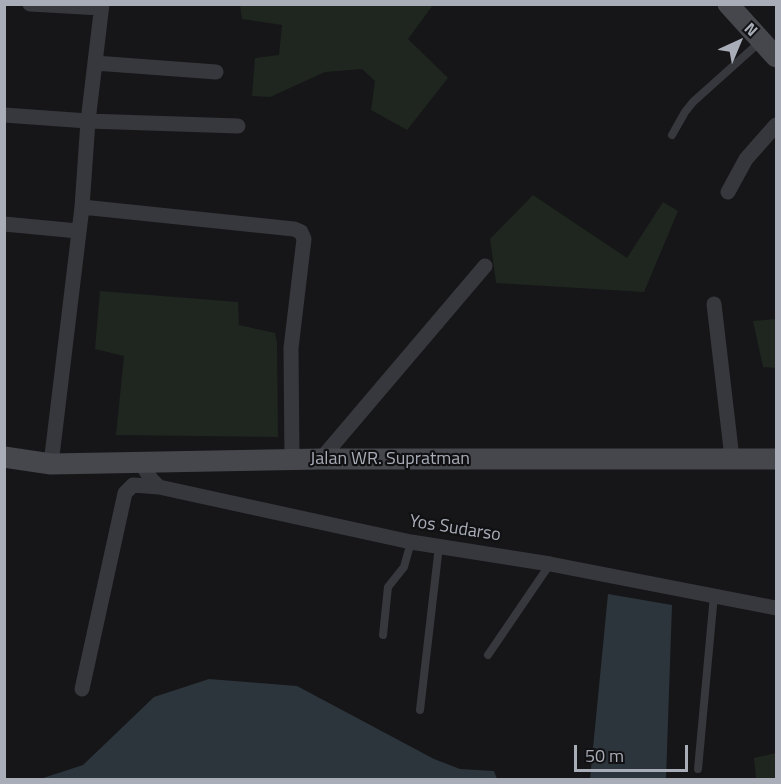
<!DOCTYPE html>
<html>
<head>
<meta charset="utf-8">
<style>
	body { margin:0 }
	#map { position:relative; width:781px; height:784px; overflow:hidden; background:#161618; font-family:"Titillium Web",sans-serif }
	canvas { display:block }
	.frame { position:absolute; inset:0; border:6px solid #a8adb8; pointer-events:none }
	.north { position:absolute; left:709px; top:12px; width:60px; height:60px; -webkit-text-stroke:4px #111113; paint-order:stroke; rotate:44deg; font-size:16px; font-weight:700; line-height:24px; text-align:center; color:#a8adb8 }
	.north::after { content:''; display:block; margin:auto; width:21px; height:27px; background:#a8adb8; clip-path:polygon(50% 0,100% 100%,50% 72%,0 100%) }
	.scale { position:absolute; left:574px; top:745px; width:114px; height:27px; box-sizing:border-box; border:3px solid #a8adb8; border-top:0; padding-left:8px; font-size:18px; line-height:21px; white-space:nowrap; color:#a8adb8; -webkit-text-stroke:4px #111113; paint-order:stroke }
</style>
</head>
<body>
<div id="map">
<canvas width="781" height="784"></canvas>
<div class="frame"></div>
<div class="north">N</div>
<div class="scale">50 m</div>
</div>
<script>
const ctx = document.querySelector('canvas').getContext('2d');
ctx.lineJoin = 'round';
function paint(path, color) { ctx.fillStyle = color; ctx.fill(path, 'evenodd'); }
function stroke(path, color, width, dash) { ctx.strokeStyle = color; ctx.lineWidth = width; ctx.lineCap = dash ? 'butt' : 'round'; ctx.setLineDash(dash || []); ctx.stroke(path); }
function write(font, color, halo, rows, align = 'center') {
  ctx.font = font + ' "Titillium Web",sans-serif'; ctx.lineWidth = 4.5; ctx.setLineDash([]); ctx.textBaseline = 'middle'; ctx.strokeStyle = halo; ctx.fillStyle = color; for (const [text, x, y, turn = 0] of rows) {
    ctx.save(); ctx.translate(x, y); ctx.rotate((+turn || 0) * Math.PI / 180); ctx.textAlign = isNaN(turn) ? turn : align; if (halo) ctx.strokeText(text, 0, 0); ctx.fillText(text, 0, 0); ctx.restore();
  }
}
paint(new Path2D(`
	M240 5H433L408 39 448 78 407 130 371 110 375 81 362 69 325 72 270 97 252 96 255 58 279 55 282 25 242 19Z
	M533 195 627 258 663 202 678 211 644 292 496 283 490 239Z
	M100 291 238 302 239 325 275 333 277 342 278 437 116 435 124 356 95 349Z
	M776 319V368L763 367 753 321Z
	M776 753V779H756L754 758Z`), '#1e261f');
paint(new Path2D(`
	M608 594 672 605 666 779H590Z
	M209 679 297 686 434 759 460 769 494 771 497 779H40L83 765 154 697Z`), '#2c353c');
stroke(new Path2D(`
	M672 135 685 112 693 102 761 41
	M383 635 388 587 404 567 411 542
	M488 655 550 564
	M420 710 439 546
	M698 769 714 595`), '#37383d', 8);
stroke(new Path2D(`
	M30 4 101 8
	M95 63 216 72
	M4 115 88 121 238 126
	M728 192 746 159 776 125
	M82 207 294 229 301 232 304 239 291 348 292 460
	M4 224 78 231
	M714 304 732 458
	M321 459 485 266
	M141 463 151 479 159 487 411 542 550 564 776 608
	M51 464 82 207 88 121 102 4
	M82 689 125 493 133 485 159 487`), '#37383d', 15);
stroke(new Path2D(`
	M728 4 776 57
	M4 457 51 464 321 459H776`), '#45474d', 21);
write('18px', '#a8adb8', '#111113', [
	["Jalan WR. Supratman",390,460],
	["Yos Sudarso",455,529,9]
]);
</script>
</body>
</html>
